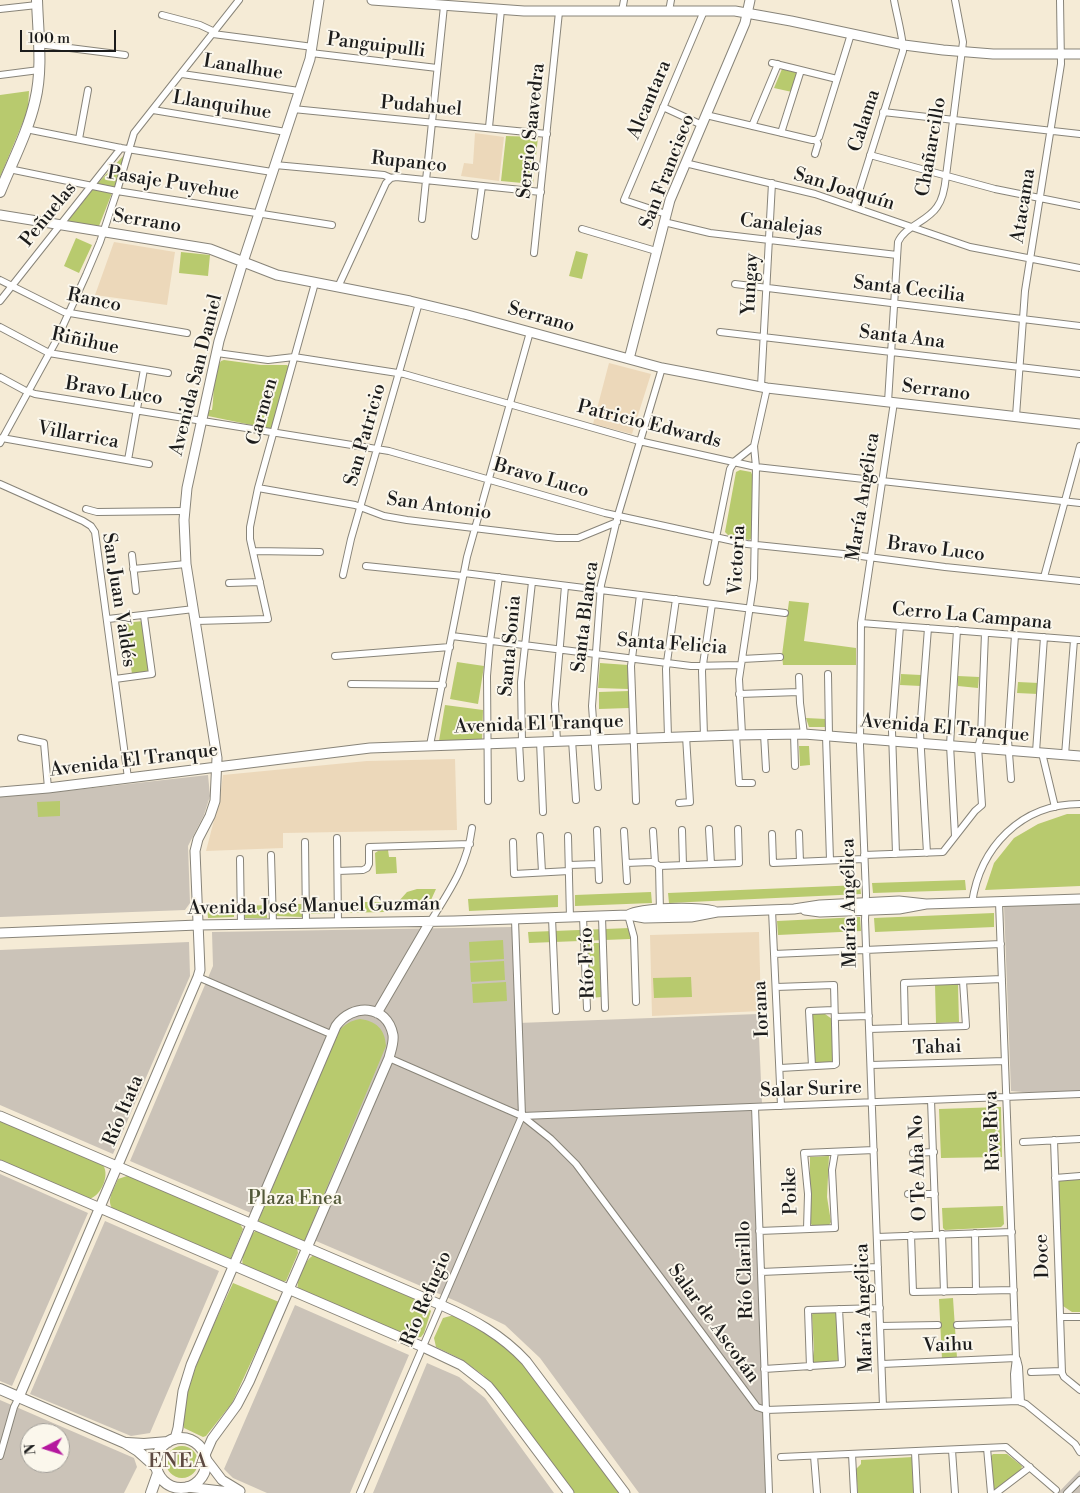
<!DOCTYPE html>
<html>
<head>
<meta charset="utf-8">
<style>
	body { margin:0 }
	#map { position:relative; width:1080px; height:1493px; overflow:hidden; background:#f5ebd6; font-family:"Libre Bodoni",serif }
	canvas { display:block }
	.north { position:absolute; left:20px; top:1423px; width:50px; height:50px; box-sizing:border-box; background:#fbf7ec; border:1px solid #a29f99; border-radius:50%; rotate:265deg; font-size:14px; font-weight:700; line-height:20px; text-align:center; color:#1c1c1c }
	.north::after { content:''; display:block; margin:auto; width:18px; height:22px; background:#b5179e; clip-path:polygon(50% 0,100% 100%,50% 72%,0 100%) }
	.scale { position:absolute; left:20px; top:30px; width:96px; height:22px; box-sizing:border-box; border:2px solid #1c1c1c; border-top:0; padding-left:6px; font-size:15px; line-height:18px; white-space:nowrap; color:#1c1c1c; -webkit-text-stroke:4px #fbf7ec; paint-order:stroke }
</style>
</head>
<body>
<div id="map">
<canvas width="1080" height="1493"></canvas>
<div class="north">N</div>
<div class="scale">100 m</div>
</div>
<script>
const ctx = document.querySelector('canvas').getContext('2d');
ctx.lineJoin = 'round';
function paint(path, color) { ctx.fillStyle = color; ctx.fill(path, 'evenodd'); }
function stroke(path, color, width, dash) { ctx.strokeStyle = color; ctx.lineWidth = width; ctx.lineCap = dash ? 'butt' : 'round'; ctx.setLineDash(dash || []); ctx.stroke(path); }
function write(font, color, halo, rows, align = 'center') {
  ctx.font = font + ' "Libre Bodoni",serif'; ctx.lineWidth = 4; ctx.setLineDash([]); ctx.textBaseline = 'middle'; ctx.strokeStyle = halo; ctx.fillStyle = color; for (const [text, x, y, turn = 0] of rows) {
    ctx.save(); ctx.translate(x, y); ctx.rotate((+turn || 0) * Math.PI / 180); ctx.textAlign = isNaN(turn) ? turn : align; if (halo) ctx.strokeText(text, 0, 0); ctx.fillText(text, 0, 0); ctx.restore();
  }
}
paint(new Path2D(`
	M475 133 504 137 499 181 461 176 464 163 473 164Z
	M114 242 175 252 167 305 95 295Z
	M609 363 651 374 632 434 593 424Z
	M455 759 457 830 283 833V848L206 851 220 797 223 775 367 761Z
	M759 932 761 1011 652 1016 650 935Z`), '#ecd8ba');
paint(new Path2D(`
	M208 775 210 796 204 815 188 846 190 903 185 910 0 917V796L66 791Z
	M1080 903V1097L1011 1091 1004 906Z
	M513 927 518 1023 758 1014 762 1104 751 1105 767 1493H639L540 1358 505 1325 458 1302 130 1161 213 966 212 932Z
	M189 942 190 976 113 1154 0 1105V950Z
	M0 1174 88 1213 12 1386 0 1381Z
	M105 1221 219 1271 150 1433 131 1436 30 1394Z
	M295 1305 409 1355 350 1493H267L233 1478 224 1469Z
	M427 1363 459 1377 485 1398 554 1493H373Z
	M0 1400 134 1458 137 1467 124 1493H0ZM30 1433H60V1463H30Z
	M1080 1470V1493H1058Z`), '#cbc3b8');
paint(new Path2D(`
	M782 69 798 73 792 92 774 88Z
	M29 91 28 110 0 177V95Z
	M506 136 538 137 533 184 501 181Z
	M126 153 114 188 97 184Z
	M93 189 112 193 99 226 67 222Z
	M76 238 92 245 79 273 64 266Z
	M576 251 588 254 582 279 569 276Z
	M181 252 210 255 208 276 179 273Z
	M224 360 261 365H287L289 367 271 429 208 416V410H212C215 394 211 376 221 361Z
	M740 470 751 472 753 477 752 538 749 540 728 535 725 532 736 472Z
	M789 601 809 603 804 641 856 648V665H783L782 655Z
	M143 621 150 672 132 674 125 623Z
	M457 662 484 666 478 704 450 699Z
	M600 663 628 665V689L598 688Z
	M901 674 921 675V686L900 685Z
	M958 676 979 677 978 688 958 686Z
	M1018 682 1039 683 1038 694 1017 693Z
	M629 691V708L599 709V692Z
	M445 705 483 710 482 740 439 741Z
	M806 718 826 719V727H809Z
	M799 746H809L810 765 800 766Z
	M60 801V816L38 817 37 802Z
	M1067 814H1080V886L985 890 994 863 1014 838 1038 824Z
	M388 850 389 857H396L397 873 376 874 375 853 378 851Z
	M965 880 966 890 873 893 872 883Z
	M860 885 861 894 669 903 668 893Z
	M417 889H436L426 911 342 913V902H398L407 892Z
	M651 892 652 903 575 906V895Z
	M558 895V907L469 911 468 899Z
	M333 902V913L311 914 310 903Z
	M277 904H302V917L276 916Z
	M207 905H234V917L208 918Z
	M267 905V918H245L244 906Z
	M994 913V927L875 932 874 918Z
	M860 917 861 931 778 935 777 921Z
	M630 928V939L529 943 528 932Z
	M503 940 504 959 470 961 469 942Z
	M588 943H599L601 997 590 998Z
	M504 961 505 980 471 982 470 963Z
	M691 977 692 997 654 998 653 978Z
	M506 982 507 1001 473 1003 472 984Z
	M935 985H958L959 1022 936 1023Z
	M812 1014H825L832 1019 834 1063 814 1064Z
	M360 1019C376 1021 385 1029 386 1046L304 1242 258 1222 339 1031C345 1024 350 1021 360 1019Z
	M1001 1107 1002 1157 941 1158 939 1109Z
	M0 1120 101 1163C112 1172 101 1198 88 1199L0 1161Z
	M829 1156 827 1197 831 1222 829 1225 813 1226 810 1223V1157Z
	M130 1175 240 1224 243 1229 231 1258 226 1259 115 1211C104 1202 114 1190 118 1179Z
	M1061 1179H1080V1312H1072L1063 1306 1058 1182Z
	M1003 1206 1004 1224 1001 1227 945 1230 943 1228 942 1208Z
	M257 1230 297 1247 298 1253 286 1281 282 1282 243 1265C240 1257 249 1234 257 1230Z
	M314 1255 424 1303 431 1311 424 1333 421 1337 412 1338 298 1289C296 1280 305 1259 314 1255Z
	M233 1283 279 1302 232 1403 206 1436 203 1437 184 1428C178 1392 218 1317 233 1283Z
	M953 1298 957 1358 942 1359 939 1299Z
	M837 1311 839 1359 837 1363 814 1364 812 1362 814 1350 812 1315 813 1313Z
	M454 1315 495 1339 522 1363 620 1493H572L516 1415 483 1375 461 1359 436 1347 434 1338 443 1318Z
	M166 1462a16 16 0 1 1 32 0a16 16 0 1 1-32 0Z
	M993 1454H1007L1022 1466 1020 1475 996 1491 993 1487 991 1456Z
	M913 1457 915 1493H858L856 1469 861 1464V1460Z`), '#b8ca6e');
const street = new Path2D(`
	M0 9 37 5
	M622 11 624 0
	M669 11 671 0
	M162 15 200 25 215 32
	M213 34 313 47
	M38 44 125 55
	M311 53 437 68
	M772 63 837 79
	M182 74 299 91
	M0 75 39 70
	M663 107 702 125
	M293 109 547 134
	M153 110 286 132
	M883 112 1080 134
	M706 115 812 140H816
	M752 126 778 64
	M489 127 501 10
	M26 129 121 148 272 172
	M781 133 801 70
	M79 139 88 90
	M815 154 818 144 816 140 819 137 851 34
	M870 155 995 189 1080 206
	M685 163 815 194 970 247 1080 268
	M275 165 384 175 391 178 396 177 541 192
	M9 169 117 191 332 225
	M854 207 903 51C904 41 896 12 894 0
	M666 214 624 200 704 11
	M422 219 444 6
	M664 222 710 233 897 255
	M582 229 656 251
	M475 236 482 186
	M534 253 559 12
	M0 280 64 312 187 333
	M735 284 1080 326
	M338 287 386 183 391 178
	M0 301 121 148
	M0 327 49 353 168 373
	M720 332 1080 374
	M217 353 268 360 294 357 404 374 639 441 756 467 1080 503
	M0 377 24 390 35 394 389 451 605 513 747 544 853 555 945 567 1080 581
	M761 386 772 183
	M888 402 898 242C905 226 927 222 937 207 943 199 945 187 946 176L963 42 955 0
	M1016 416 1025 291 1061 64 1060 0
	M2 438 149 464
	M0 443 56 341 86 275 100 242 117 191 134 133 239 0
	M128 460 144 369
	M0 484 83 521 91 526 95 532 128 778
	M258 488 355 505 384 516 407 520 557 538H578L617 522
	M86 509 97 512 184 511
	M253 551 320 552
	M132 555 136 591
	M366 566 463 576
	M133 569 186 564
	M464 573 785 613
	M343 575 351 539 419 303
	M1044 577 1080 446
	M707 582 730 469 735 461 754 446
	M229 583 260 582
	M108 619 194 609
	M196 621 268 619 250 539V527L258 488 315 283
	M861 623 1080 640
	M452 636 691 666 741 665
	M335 656 450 647
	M742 659 780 657
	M828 674 829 736
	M799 677 800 703 804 734
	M115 679 152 674 144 616
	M351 684 443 685
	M739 694 799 692
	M742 734 739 679 754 579 756 467 754 446 767 388
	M764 734 766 769
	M794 734 795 766
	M736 735 739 783H752
	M704 736 702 671 712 604
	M826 736 830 860
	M668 737 666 669 676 599
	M21 738 44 743 48 788
	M572 740 576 800
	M540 741 543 812
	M557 741 555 704 565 586
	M519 742 521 778
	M522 742 521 682 532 582
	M430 745 467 557 530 332
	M1036 752 1044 637
	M1042 753 1055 807
	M1065 755 1074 640
	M1011 779 1008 740 1015 635
	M598 787 592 706 601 585 618 515 662 368
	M488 801 487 676 490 641 499 577
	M636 801 631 666 640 595
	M679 803 690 802 686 736
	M709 829 711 864
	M597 830 599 880
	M682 830 683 865
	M624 831 627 881
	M653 831 655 863 659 866 660 912
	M799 833 800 862
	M772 834 773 863 864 859
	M540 836 542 872
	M568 836 570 918
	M955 836 950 745 957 630
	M337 838 338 924
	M305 842 306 924
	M513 842 514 874 569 871
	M927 853 920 733 928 628
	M896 854 892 731 900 626
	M271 855 273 924
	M864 855 943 852 975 811 982 805 978 747 981 737 985 633
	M240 859 241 925
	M626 863 651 862 655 863
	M569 865 598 864
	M659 866 739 863 738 829
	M338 871 363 870 367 868 369 864V847L470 844
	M999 902 1016 1358 1014 1374 1015 1401
	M972 903C980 847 1021 804 1080 804
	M772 910 781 1106
	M628 915 634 937 636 1002
	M583 917 587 1008
	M602 917 605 1008
	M552 918 556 1011
	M430 922C450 890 467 866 472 828
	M774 954 1001 944
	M198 977 333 1035
	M776 987 834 985 836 1064 834 1065 780 1068
	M835 1017 869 1016
	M905 1028 904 983 1002 979
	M869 1029 966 1026 963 981
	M389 1058 522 1116 551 1139 576 1164 757 1407 766 1410 1018 1401 1026 1404 1075 1444 1080 1452
	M871 1065 1005 1061
	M812 1066 809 1011 834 1010
	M931 1100 936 1234
	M755 1107 769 1493
	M522 1116 1080 1094
	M1054 1140 1062 1373 1064 1377 1080 1390
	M1023 1142 1080 1139
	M913 1153 934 1152
	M1055 1178 1080 1176
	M908 1194H935
	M807 1229 808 1194 804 1153 874 1150
	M759 1231 835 1228 832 1170 835 1152
	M975 1233 976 1291
	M942 1234 944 1292
	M911 1235 913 1292 1014 1290
	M877 1237 1012 1232
	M761 1272 878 1267
	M1060 1317H1080
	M957 1325 1015 1323
	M880 1326 938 1325
	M1017 1359 1019 1367 1021 1402
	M882 1364 1016 1358
	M810 1367 808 1310 880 1308
	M764 1369 842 1364 839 1309
	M1031 1372 1062 1371
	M883 1406 865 920 866 895 860 745 861 623 894 402
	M987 1448 991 1493
	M952 1450 955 1493
	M915 1452 917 1493
	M852 1454 854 1493
	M0 1456 14 1407 19 1397
	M814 1456 817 1493
	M781 1457 1006 1447 1056 1490
	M360 1493 522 1116 515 920
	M996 1493 1030 1467
	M1067 1493 1080 1480`);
const secondary = new Path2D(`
	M372 0 524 11H735L791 21 904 45 943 50 993 54H1080
	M0 215 210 249 277 275 410 301 464 314 662 368 767 388 1080 424
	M629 359 670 200 745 23 750 0
	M0 792 48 788 370 748 736 735 804 734 1080 756
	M805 910 820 912 899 909 926 904 1080 899
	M628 915C643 907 697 907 714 911
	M0 933 198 925 454 921 628 915 645 918 691 917 717 912 794 909 820 905 899 901 926 904
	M377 1013 430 922
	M0 1116 441 1305C473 1319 502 1335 526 1361L625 1493
	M0 1165 423 1347 461 1365 488 1386 497 1397 569 1493
	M19 1397 198 977 200 970 195 851 198 839 210 816 215 801 217 758 186 564 184 520 187 488 219 341 243 262 310 59 319 0
	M175 1439 178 1428 183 1391 191 1365 336 1026C352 1003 387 1004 393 1035 394 1043 391 1050 389 1058L249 1382 237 1405 212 1439 205 1455
	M206 1459 222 1480 240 1491
	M187 1487 238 1493`);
const primary = new Path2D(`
	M0 192C12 162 28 132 35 101 43 69 38 33 37 0
	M0 1389 125 1443 138 1451 157 1468
	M156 1463a25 25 0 1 1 50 0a25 25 0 1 1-50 0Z
	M127 1443 144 1444 168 1442
	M151 1493 158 1473`);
stroke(street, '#888479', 8);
stroke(secondary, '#888479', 11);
stroke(primary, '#888479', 12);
stroke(street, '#fff', 6);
stroke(secondary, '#fff', 9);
stroke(primary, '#fff', 10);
write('19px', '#1c1c1c', '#fbf7ec', [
	["Panguipulli",376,46,7],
	["Lanalhue",243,68,9],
	["Alcantara",650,100,-67],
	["Llanquihue",222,106,9],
	["Pudahuel",421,107,5],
	["Calama",865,121,-72],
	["Sergio Saavedra",532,131,-84],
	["Chañarcillo",932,147,-80],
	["Rupanco",409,163,6],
	["San Francisco",668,172,-69],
	["Pasaje Puyehue",173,184,9],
	["San Joaquín",844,190,17],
	["Atacama",1024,206,-81],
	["Peñuelas",49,215,-51],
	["Serrano",147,222,9],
	["Canalejas",781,226,7],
	["Yungay",751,284,-87],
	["Santa Cecilia",909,290,7],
	["Ranco",94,301,12],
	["Serrano",541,318,16],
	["Santa Ana",902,338,7],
	["Riñihue",85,342,12],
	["Avenida San Daniel",197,375,-76],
	["Serrano",936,391,7],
	["Bravo Luco",114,392,9],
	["Carmen",263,412,-74],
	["Patricio Edwards",649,425,14],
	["San Patricio",366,435,-74],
	["Villarrica",78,436,10],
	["Bravo Luco",541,479,16],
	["María Angélica",864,497,-81],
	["San Antonio",439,507,8],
	["Bravo Luco",936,550,7],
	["Victoria",738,560,-87],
	["San Juan Valdés",118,600,81],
	["Santa Blanca",586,617,-83],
	["Cerro La Campana",972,617,5],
	["Santa Felicia",672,645,4],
	["Santa Sonia",511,646,-85],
	["Avenida El Tranque",539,725,-2],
	["Avenida El Tranque",945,729,5],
	["Avenida El Tranque",134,761,-7],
	["María Angélica",850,903,-91],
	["Avenida José Manuel Guzmán",314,907,-1],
	["Río Frío",588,963,-92],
	["Iorana",762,1009,-93],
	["Tahai",937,1048,-2],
	["Salar Surire",811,1090,-2],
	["Río Itata",124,1111,-67],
	["Riva Riva",993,1131,-92],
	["O Te Aha No",919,1168,-92],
	["Poike",791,1191,-92],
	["Doce",1043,1256,-92],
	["Río Clarillo",746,1270,-92],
	["Río Refugio",427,1299,-67],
	["María Angélica",865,1308,-92],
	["Salar de Ascotán",713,1324,54],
	["Vaihu",948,1346,-2]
]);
write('19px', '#535939', '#fbf7ec', [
	["Plaza Enea",295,1199]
]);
ctx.letterSpacing = '1px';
write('20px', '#5e4a41', '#fbf7ec', [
	["ENEA",178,1462]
]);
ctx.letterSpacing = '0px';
</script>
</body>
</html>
